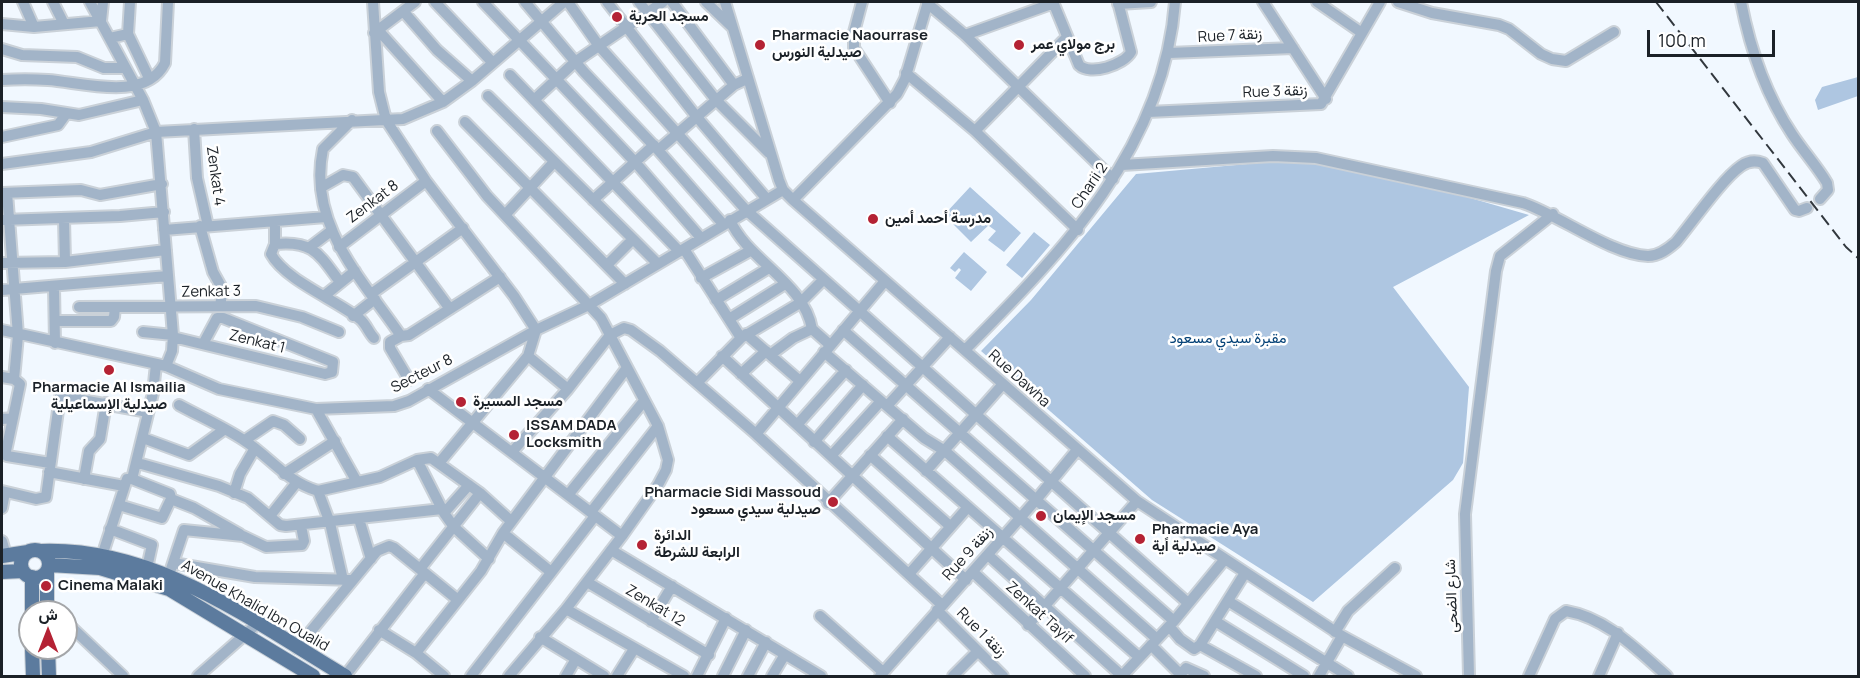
<!DOCTYPE html>
<html>
<head>
<meta charset="utf-8">
<style>
	body { margin:0 }
	#map { position:relative; width:1860px; height:678px; overflow:hidden; background:#f1f8ff; font-family:Manrope,Vazirmatn,sans-serif }
	canvas { display:block }
	.frame { position:absolute; inset:0; border:3px solid #1b2127; pointer-events:none }
	.north { position:absolute; left:18px; top:600px; width:60px; height:60px; box-sizing:border-box; background:#fff; border:2px solid #a4a6a9; border-radius:50%; rotate:0deg; font-size:16px; font-weight:700; line-height:24px; text-align:center; color:#1b2127 }
	.north::after { content:''; display:block; margin:auto; width:21px; height:27px; background:#b42234; clip-path:polygon(50% 0,100% 100%,50% 72%,0 100%) }
	.scale { position:absolute; left:1647px; top:30px; width:128px; height:27px; box-sizing:border-box; border:3px solid #1b2127; border-top:0; padding-left:8px; font-size:18px; line-height:21px; white-space:nowrap; color:#1b2127; -webkit-text-stroke:4px #fff; paint-order:stroke }
</style>
</head>
<body>
<div id="map">
<canvas width="1860" height="678"></canvas>
<div class="frame"></div>
<div class="north">ش</div>
<div class="scale">100 m</div>
</div>
<script>
const ctx = document.querySelector('canvas').getContext('2d');
ctx.lineJoin = 'round';
function paint(path, color) { ctx.fillStyle = color; ctx.fill(path, 'evenodd'); }
function stroke(path, color, width, dash) { ctx.strokeStyle = color; ctx.lineWidth = width; ctx.lineCap = dash ? 'butt' : 'round'; ctx.setLineDash(dash || []); ctx.stroke(path); }
function write(font, color, halo, rows, align = 'center') {
  ctx.font = font + ' Manrope,Vazirmatn,sans-serif'; ctx.lineWidth = 5; ctx.setLineDash([]); ctx.textBaseline = 'middle'; ctx.strokeStyle = halo; ctx.fillStyle = color; for (const [text, x, y, turn = 0] of rows) {
    ctx.save(); ctx.translate(x, y); ctx.rotate((+turn || 0) * Math.PI / 180); ctx.textAlign = isNaN(turn) ? turn : align; if (halo) ctx.strokeText(text, 0, 0); ctx.fillText(text, 0, 0); ctx.restore();
  }
}
paint(new Path2D(`
	M1858 77V96L1818 110 1815 100 1822 87Z
	M1314 158 1412 181 1529 215 1393 287 1469 387 1463 463 1453 480 1313 602 1152 500 981 351 1031 300 1136 174Z
	M970 187 1021 233 1004 252 988 240 996 231 989 226 992 222 971 242 944 215Z
	M1034 232 1050 245 1022 278 1006 265Z
	M964 252 987 272 971 291 955 278 961 270 959 268 955 272 950 268Z`), '#aec6e1');
const minor = new Path2D(`
	M23 2 34 27
	M53 2 64 24
	M90 2 143 100 156 132 173 335 172 351 166 366
	M373 2 379 92 386 120 426 181 514 296 536 330 528 356 440 462
	M435 2 493 63
	M483 2 635 162 701 238
	M525 2 584 72 658 150 723 224
	M568 2 599 46 746 210 1188 603
	M607 2 696 116 766 198
	M639 2 716 100 769 153
	M672 2 734 85 747 79
	M706 2 731 26
	M725 2 779 180 783 190 793 200 1137 501 1342 636 1416 676
	M862 2 854 32V48L890 103
	M1053 2 1079 65C1090 76 1124 65 1131 52L1118 2
	M1263 2 1326 99
	M1317 2 1362 33
	M1398 2 1432 13 1499 25 1509 29 1541 54 1552 59 1566 61 1614 32
	M1741 2C1750 48 1766 95 1792 134 1803 151 1817 166 1827 183L1828 190 1820 199
	M927 3 965 35 1113 179
	M1118 4 1151 2
	M403 11 437 50 472 81
	M2 24 34 27 101 21 103 2
	M379 31 443 102
	M374 33 415 2
	M128 34 149 78
	M965 35 1054 3
	M110 38 128 34 130 2
	M2 49 22 55 77 57 104 68H124
	M1169 53 1293 48
	M906 73 975 131 1078 230
	M510 75 679 251
	M2 80C17 79 33 79 48 80 81 82 145 103 165 63L168 2
	M488 96 633 239 607 265
	M534 100 575 62 663 2
	M2 107 41 109 79 115 143 100
	M1148 112 1321 104 1380 2
	M352 120 323 149C307 224 362 279 401 336
	M465 122 625 284
	M194 129 197 178 208 226
	M437 131 487 196 601 318 658 426 668 460 666 470 658 485 622 536 566 609 509 676
	M975 131 1066 38
	M2 137 58 125 66 114
	M658 150 734 85
	M2 164 91 152 156 132 403 119 443 102 472 81 564 2
	M1122 165 1273 156 1316 158 1523 203C1559 215 1612 255 1648 256 1659 256 1668 249 1676 242 1692 223 1722 179 1741 166 1748 161 1755 160 1763 163L1795 210 1799 211 1807 208
	M322 187 343 175 353 177 450 309
	M2 193 81 190 100 195 162 184
	M7 193 18 335 14 379
	M593 200 654 145
	M793 200 897 94 905 79 928 2
	M505 215 554 162
	M64 219 65 262
	M2 220 120 216 164 212
	M730 220C748 261 804 282 812 329
	M275 222V244L271 254C285 280 336 300 360 319 366 324 369 333 374 338
	M200 226 213 272 223 290 220 305
	M164 230 326 217
	M633 239 658 264
	M275 244C313 240 319 254 340 282
	M310 247 331 231
	M339 247 426 181
	M684 249 741 338
	M2 263 65 262 166 250
	M701 278 750 251
	M54 287 55 343
	M2 290 168 276
	M371 294 463 228
	M324 296 355 271
	M716 300 769 268
	M79 307 256 306 302 317 339 332
	M353 316 375 299
	M729 319 785 284
	M55 321H111L114 317 115 307
	M2 330 166 366 219 389 316 409 394 406 409 401 536 330 589 305 783 190
	M843 330 1174 621
	M143 332 173 335
	M746 334 800 381
	M173 337 325 374 332 372 333 362 223 318H217L203 344
	M965 350C1063 251 1164 148 1175 2
	M824 352 924 438 945 451 1157 639
	M770 355 793 338 812 329 830 345
	M528 356 568 389
	M722 356 966 580
	M741 374 766 351
	M2 377 14 379 20 384 13 418 2 419
	M409 380 390 348V342L401 336 409 335 500 277
	M697 383 741 338 800 303 823 280
	M428 389 622 536
	M179 405C201 417 224 427 245 441 271 458 287 482 318 491L380 477 417 460 431 458 480 493 511 521
	M887 406 950 337
	M316 409 357 482
	M13 418 6 451 7 456 50 463
	M797 425 846 370
	M756 434 885 281
	M887 436 1139 657
	M143 438 189 455 225 429
	M245 440 273 421 284 425 300 439
	M814 442 863 385
	M512 452 568 389 610 335 624 328 631 330 660 351 756 434 942 605
	M870 455 950 526
	M831 456 881 401
	M417 460 444 513 454 527 489 559
	M138 463 219 486 248 498 280 525 286 526 442 509
	M926 471 1003 384
	M49 472 124 486
	M284 474 335 441
	M84 479 89 451 100 439 106 403
	M132 479 170 494 171 499 194 508 240 534
	M2 491 36 499 46 497 60 396 148 412
	M318 491 330 523 343 580
	M234 493 240 474 255 448
	M568 495 644 401
	M828 503 903 419
	M119 505 162 518 171 499
	M2 508 5 492
	M591 512 658 426
	M444 513 469 485
	M270 516 297 482
	M359 519 371 559
	M110 529 152 545 147 568
	M503 533 551 572
	M2 541 6 555
	M611 550 821 676
	M988 555 1122 676
	M102 556 126 482 127 479H132L153 393 156 364
	M173 563 255 577 353 580
	M420 569 480 493
	M973 572 1085 676
	M909 574 968 507
	M169 575 184 530 243 536 266 547 302 545 304 541 301 526
	M587 582 709 655
	M1228 601 1348 676
	M566 609 684 676
	M937 610 1003 676
	M820 616 883 672
	M651 621 672 586
	M1215 621 1304 676
	M66 622 123 676
	M1028 625 1137 501
	M1169 626 1180 639 1194 649 1200 645 1256 676
	M379 630 416 653 444 676
	M1335 632 1348 611 1395 568
	M540 637 604 676
	M1151 645 1180 674
	M1200 645 1245 573
	M297 648 377 551 389 546 394 548 458 600
	M416 653 481 571 503 533 626 369
	M198 676 257 624
	M345 676 425 573
	M471 676 595 516
	M566 676 576 659
	M617 676 634 649
	M697 676 726 618
	M723 676 746 630
	M748 676 766 642
	M772 676 784 656
	M880 676 1036 500 1077 450
	M953 676 978 651
	M1122 676 1174 621 1225 559
	M1179 676 1186 668 1204 676
	M1319 676 1342 636
	M1469 676 1465 514 1496 271 1500 256 1553 214
	M1529 676 1555 619 1566 611C1607 618 1637 650 1667 676
	M1599 676 1618 633`);
const major = new Path2D(`
	M21 564a14 14 0 1 1 28 0a14 14 0 1 1-28 0Z
	M41 551C156 547 251 620 345 676
	M2 556 28 552
	M49 565 100 568 169 589 313 676
	M47 571V612
	M2 572 23 571
	M32 577V612
	M32 648 33 676
	M48 648 49 676`);
stroke(minor, '#cad1d8', 14);
stroke(major, '#cad1d8', 16);
stroke(minor, '#a2b4c8', 10);
stroke(major, '#5c7b9e', 14);
stroke(new Path2D(`
	M1656 2 1846 247 1858 258`), '#32383e', 2, [12, 6]);
for (const [x, y, r, color] of [
	[617,17,6,"#b42234"],
	[760,45,6,"#b42234"],
	[1019,45,6,"#b42234"],
	[873,219,6,"#b42234"],
	[109,370,6,"#b42234"],
	[461,402,6,"#b42234"],
	[514,435,6,"#b42234"],
	[833,502,6,"#b42234"],
	[1041,516,6,"#b42234"],
	[1140,539,6,"#b42234"],
	[642,545,6,"#b42234"],
	[46,586,6,"#b42234"]
]) { const dot = new Path2D(); dot.arc(x, y, r, 0, 2 * Math.PI); ctx.fillStyle = color; ctx.fill(dot); stroke(dot, '#fff', 2); }
write('bold 15px', '#1b2127', '#fff', [
	["مسجد الحرية",629,17],
	["Pharmacie Naourrase",772,36],
	["صيدلية النورس",772,53],
	["برج مولاي عمر",1031,45],
	["مدرسة أحمد أمين",885,219],
	["Pharmacie Al Ismailia",109,388,"center"],
	["صيدلية الإسماعيلية",109,405,"center"],
	["مسجد المسيرة",473,402],
	["ISSAM DADA",526,426],
	["Locksmith",526,443],
	["Pharmacie Sidi Massoud",821,493,"right"],
	["صيدلية سيدي مسعود",821,510,"right"],
	["مسجد الإيمان",1053,516],
	["Pharmacie Aya",1152,530],
	["صيدلية اًية",1152,547],
	["الدائرة",654,536],
	["الرابعة للشرطة",654,553],
	["Cinema Malaki",58,586]
], 'left');
write('15px', '#1b2127', '#fff', [
	["Rue 7 زنقة",1230,36,-3],
	["Rue 3 زنقة",1275,92,-2],
	["Zenkat 4",215,176,82],
	["Charii 2",1090,186,-56],
	["Zenkat 8",373,202,-37],
	["Zenkat 3",211,292,-1],
	["Zenkat 1",257,342,14],
	["Secteur 8",422,374,-27],
	["Rue Dawha",1019,379,42],
	["Rue 9 زنقة",968,554,-48],
	["شارع الضحى",1452,596,-92],
	["Avenue Khalid Ibn Oualid",255,606,30],
	["Zenkat 12",655,606,31],
	["Zenkat Tayif",1039,613,42],
	["Rue 1 زنقة",981,633,45]
]);
write('15px', '#054277', '#fff', [
	["مقبرة سيدي مسعود",1228,339]
]);
</script>
</body>
</html>
